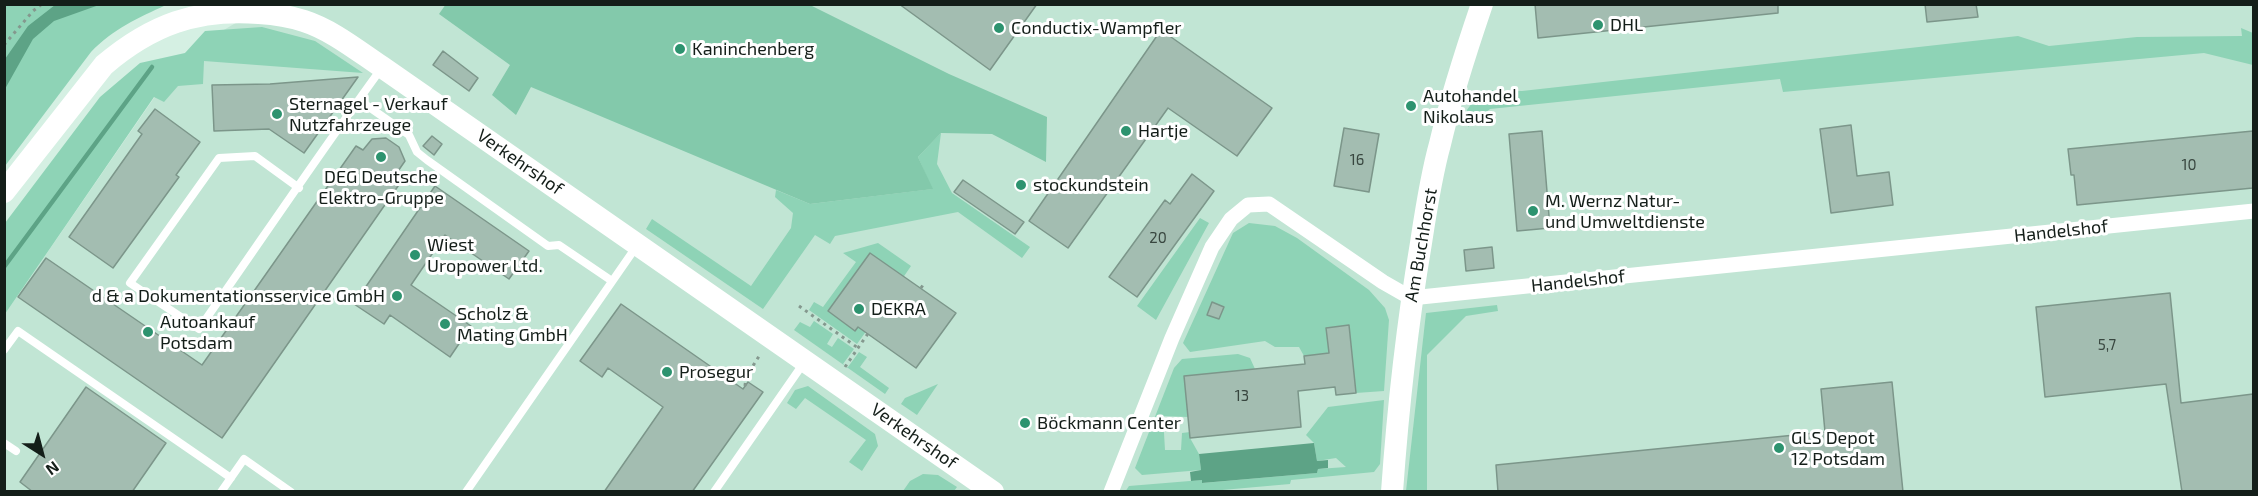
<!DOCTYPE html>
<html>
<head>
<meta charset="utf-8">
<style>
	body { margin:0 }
	#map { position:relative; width:2258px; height:496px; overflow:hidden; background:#d5f0e3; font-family:"Exo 2",sans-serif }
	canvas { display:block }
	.frame { position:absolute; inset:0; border:6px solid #141e19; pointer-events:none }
	.north { position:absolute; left:12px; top:424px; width:60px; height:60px; -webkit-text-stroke:4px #fff; paint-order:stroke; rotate:144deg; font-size:16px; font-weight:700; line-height:24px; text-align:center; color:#141e19 }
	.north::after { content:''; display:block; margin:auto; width:21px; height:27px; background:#141e19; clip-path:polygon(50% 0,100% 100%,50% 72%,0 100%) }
</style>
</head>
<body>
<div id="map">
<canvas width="2258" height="496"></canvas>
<div class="frame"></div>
<div class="north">N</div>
</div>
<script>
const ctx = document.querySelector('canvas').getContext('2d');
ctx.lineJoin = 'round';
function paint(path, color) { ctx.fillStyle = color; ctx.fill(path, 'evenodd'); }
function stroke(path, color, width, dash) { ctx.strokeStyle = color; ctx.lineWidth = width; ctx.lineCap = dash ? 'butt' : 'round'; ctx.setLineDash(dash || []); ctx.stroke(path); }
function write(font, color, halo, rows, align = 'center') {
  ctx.font = font + ' "Exo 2",sans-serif'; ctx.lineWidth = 6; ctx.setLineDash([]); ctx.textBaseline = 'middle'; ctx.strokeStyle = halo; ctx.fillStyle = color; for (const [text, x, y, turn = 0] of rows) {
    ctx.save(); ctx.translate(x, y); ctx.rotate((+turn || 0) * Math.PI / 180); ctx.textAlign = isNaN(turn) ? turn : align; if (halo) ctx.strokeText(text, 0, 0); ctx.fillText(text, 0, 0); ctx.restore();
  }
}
paint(new Path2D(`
	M266 5H2253V491L5 492V314L185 53Z`), '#c1e5d4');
paint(new Path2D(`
	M5 5H166C138 18 113 29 91 52L5 166Z
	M262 27 315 41 363 73 204 61 203 84 178 86 164 102 154 97 5 314V223L100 97 140 63 185 53 205 31Z
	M2241 28 2253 33V65L2204 53 1783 92 1780 79 1490 109 1468 127 1467 110 1481 90 1522 91 2018 36 2049 46 2137 37 2242 36Z
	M941 133 937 164 952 193 1030 247 1022 258 958 212 835 236 830 244 815 235 763 309 646 229 652 219 751 286 791 228 793 213 775 197 776 190 810 204 932 189 918 157Z
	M1200 218 1209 223 1156 320 1137 306Z
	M1249 223 1275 226 1297 238 1369 290 1385 308 1389 320 1384 391 1356 393 1349 325 1327 328 1329 353 1304 356 1299 347H1275L1265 341 1190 352 1183 343 1233 233Z
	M878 243 911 266 885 304 897 272 870 253 828 311 855 331 864 319 867 330 857 344 809 310 814 302 823 307 856 262 843 253Z
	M1497 305 1498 311 1466 316 1427 355V491H1406L1426 313Z
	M814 321 833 334 827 344 832 347 838 338 854 349 843 364 848 367 859 352 867 357 860 367 889 388 885 394 794 330 800 322 810 327Z
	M1238 354 1250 358 1255 369 1184 376 1188 417 1163 416 1165 450H1181L1182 433 1190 432V438L1199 454 1201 470 1142 475 1135 468 1174 368 1182 359Z
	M938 384 917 415 901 404 905 398Z
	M808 386 875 434 878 446 862 471 849 462 866 440 805 398 796 409 787 403 795 390Z
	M1384 400 1380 464 1374 472 1291 480 1290 484 1211 491 1125 492 1129 486 1202 480 1203 483 1317 473 1318 469 1346 467 1336 458 1317 461 1314 443 1306 435 1328 407Z
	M923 474 938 475 957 487 954 491H903L910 481Z`), '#8ed3b6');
paint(new Path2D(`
	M446 4 810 5 949 74 1047 117 1046 162 992 134 941 133 918 157 933 189 810 204 531 87 516 115 492 95 510 65 439 14Z`), '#83c9ab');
paint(new Path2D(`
	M55 5H99L54 21 33 39 5 89V59L28 26Z
	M1314 443 1317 461 1328 460V468L1318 469 1317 473 1202 483V480L1191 481 1190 472 1201 470 1199 454Z`), '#5da386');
stroke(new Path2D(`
	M4 267 152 67`), '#5da386', 4.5);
const building = new Path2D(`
	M899 4H1037L990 70Z
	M1535 4H1778V13L1538 38Z
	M1925 4H1976L1978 17 1927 22Z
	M1161 30 1272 108 1237 156 1168 108 1068 248 1029 221Z
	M443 51 478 78 469 91 433 65Z
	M358 77 304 153 269 129 214 131 212 85 270 84Z
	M155 109 200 142 176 175 179 177 113 268 69 237 142 134 138 131Z
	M1851 125 1857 176 1889 172 1893 205 1831 213 1820 129Z
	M1344 128 1379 134 1369 192 1334 186Z
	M1542 131 1550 228 1517 231 1509 134Z
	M2253 131V188L2077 205 2074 175H2071L2068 149Z
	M432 136 442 144 434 155 423 146Z
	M386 138 399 147 405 161 396 174 403 179 222 438 18 297 46 258 202 365 356 146 363 150 372 139Z
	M1192 174 1214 191 1137 297 1109 277 1165 200 1170 204Z
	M963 180 1024 222 1015 234 954 192Z
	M435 186 529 251 509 279 445 235 411 285 471 326 450 357 390 315 384 324 354 304Z
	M1492 247 1494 268 1466 271 1464 250Z
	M870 253 956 313 916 368 858 327 855 331 828 311Z
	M2170 293 2181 403 2253 394V492H2182L2166 384 2045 397 2036 307Z
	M1212 302 1224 307 1219 319 1207 315Z
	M621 304 743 389 748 382 763 392 692 492H604L663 407 608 368 602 377 580 361Z
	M1349 325 1356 393 1336 395 1335 387 1298 391 1301 427 1190 438 1184 376 1305 364 1304 356 1329 353 1326 328Z
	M1892 382 1903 492H1498L1496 465 1825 432 1821 389Z
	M86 387 166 443 132 492H33L20 482Z`);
paint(building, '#a3bdb1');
stroke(building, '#7c968a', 1.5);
stroke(new Path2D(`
	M4 45 33 11 42 4
	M921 288 923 285
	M799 306 858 348
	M845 367 869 332
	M745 386 746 377 761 353`), '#84988e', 3, [3, 4.5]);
stroke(new Path2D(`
	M359 100 409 135 417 152 427 160 548 246 559 245 612 281
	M299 188 255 156 219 158 130 283 199 329C260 242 319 154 381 69
	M4 350 18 331 231 478
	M4 443 16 451
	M221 492 244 459 291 492
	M466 492 636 247
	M714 492 803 364`), '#fff', 8);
stroke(new Path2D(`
	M1111 492 1172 338 1212 247 1231 219 1248 205 1269 204 1383 282 1411 298 2254 211`), '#fff', 15);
stroke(new Path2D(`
	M4 192 104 65C151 25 197 8 259 13 274 14 289 16 304 21 332 30 358 51 382 67L993 492
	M1392 492C1398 407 1407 326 1421 243 1426 210 1431 176 1440 144 1451 97 1466 51 1482 4`), '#fff', 22);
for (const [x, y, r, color] of [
	[1598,25,6,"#2d936f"],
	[999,28,6,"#2d936f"],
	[680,49,6,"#2d936f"],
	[1411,106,6,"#2d936f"],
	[277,114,6,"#2d936f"],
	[1126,131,6,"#2d936f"],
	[381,157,6,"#2d936f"],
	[1021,185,6,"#2d936f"],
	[1533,211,6,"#2d936f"],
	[415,255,6,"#2d936f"],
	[397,296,6,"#2d936f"],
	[859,309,6,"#2d936f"],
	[445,324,6,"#2d936f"],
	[148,332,6,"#2d936f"],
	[667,372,6,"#2d936f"],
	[1025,423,6,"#2d936f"],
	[1779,448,6,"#2d936f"]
]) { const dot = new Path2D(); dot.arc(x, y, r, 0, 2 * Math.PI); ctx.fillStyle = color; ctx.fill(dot); stroke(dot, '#fff', 2); }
write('15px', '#38463f', null, [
	["16",1357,160],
	["10",2189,165],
	["20",1158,238],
	["5,7",2107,345],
	["13",1242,396]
]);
write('18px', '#141e19', '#fff', [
	["DHL",1610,25],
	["Conductix-Wampfler",1011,28],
	["Kaninchenberg",692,49],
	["Autohandel",1423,96],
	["Nikolaus",1423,117],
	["Sternagel - Verkauf",289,104],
	["Nutzfahrzeuge",289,125],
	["Hartje",1138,131],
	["DEG Deutsche",381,177,"center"],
	["Elektro-Gruppe",381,198,"center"],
	["stockundstein",1033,185],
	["M. Wernz Natur-",1545,201],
	["und Umweltdienste",1545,222],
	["Wiest",427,245],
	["Uropower Ltd.",427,266],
	["d & a Dokumentationsservice GmbH",385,296,"right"],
	["DEKRA",871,309],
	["Scholz &",457,314],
	["Mating GmbH",457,335],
	["Autoankauf",160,322],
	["Potsdam",160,343],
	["Prosegur",679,372],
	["Böckmann Center",1037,423],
	["GLS Depot",1791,438],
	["12 Potsdam",1791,459]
], 'left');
write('18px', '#141e19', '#fff', [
	["Verkehrshof",520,162,35],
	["Handelshof",2061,231,-6],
	["Am Buchhorst",1421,245,-80],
	["Handelshof",1578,281,-6],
	["Verkehrshof",914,436,35]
]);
</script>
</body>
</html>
